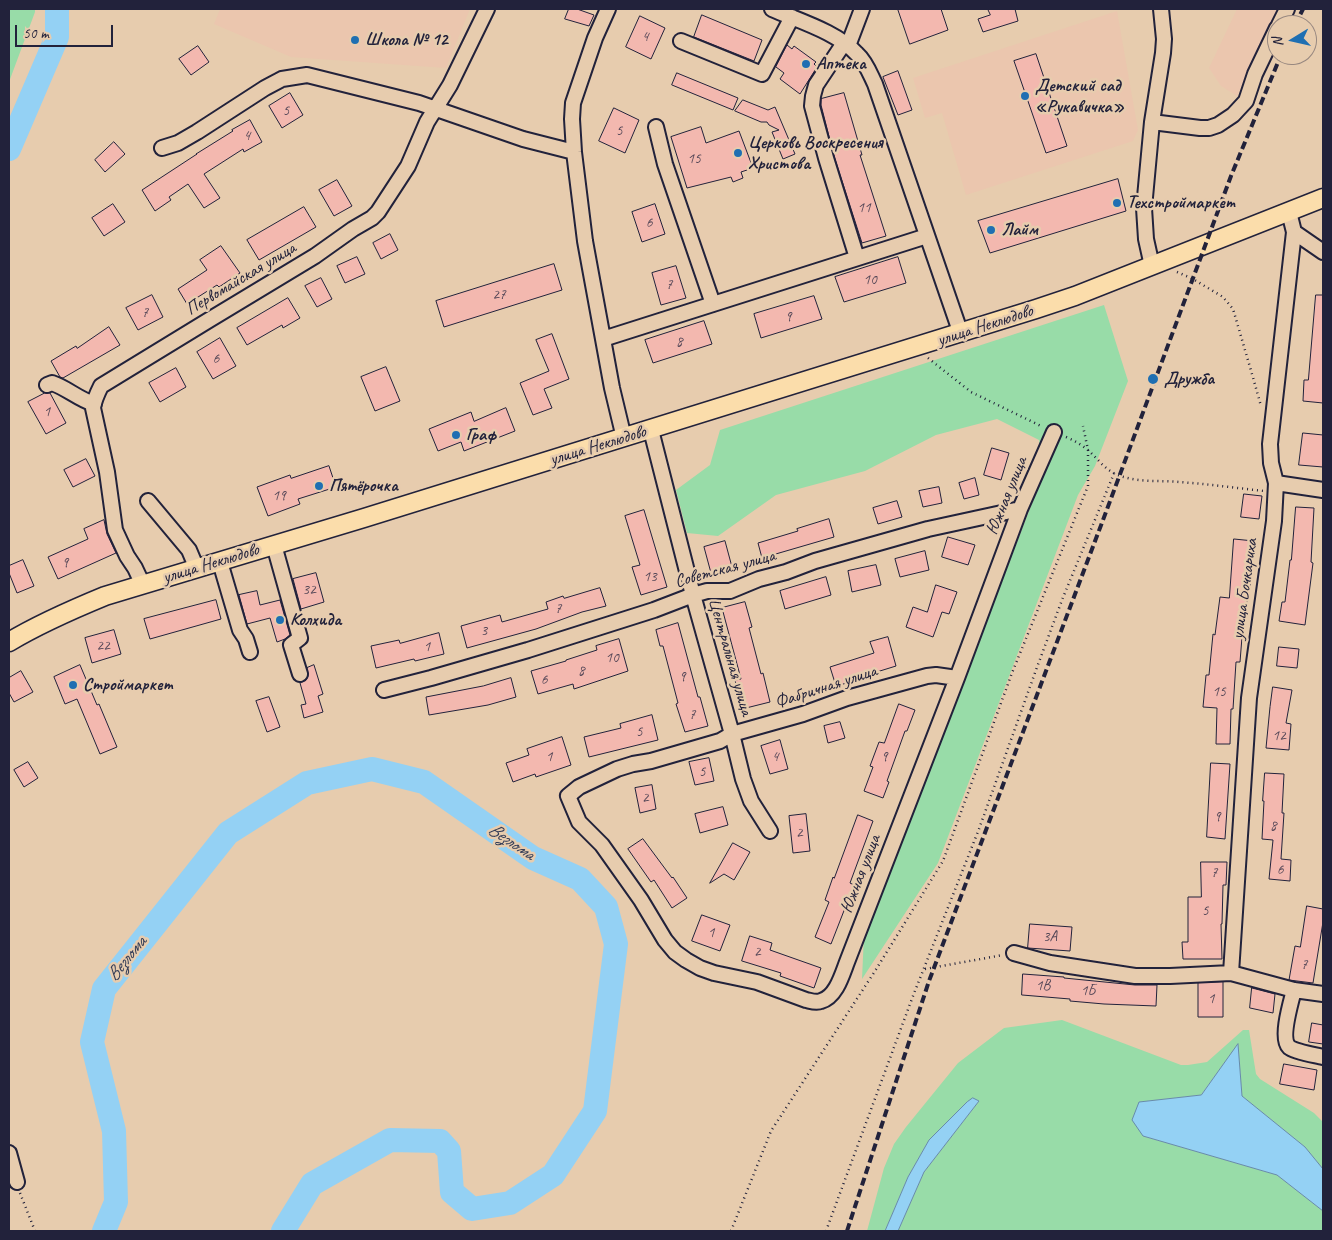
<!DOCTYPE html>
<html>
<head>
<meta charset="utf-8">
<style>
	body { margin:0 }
	#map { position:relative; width:1332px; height:1240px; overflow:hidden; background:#e7ccae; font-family:Caveat,sans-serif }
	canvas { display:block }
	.frame { position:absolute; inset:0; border:10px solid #22223b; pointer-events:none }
	.north { position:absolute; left:1267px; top:15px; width:50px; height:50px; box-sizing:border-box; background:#e7ccae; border:1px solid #988880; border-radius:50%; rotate:261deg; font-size:14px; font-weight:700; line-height:20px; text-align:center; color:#22223b }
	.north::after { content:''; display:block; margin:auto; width:18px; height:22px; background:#1f6fb2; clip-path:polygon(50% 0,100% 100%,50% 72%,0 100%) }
	.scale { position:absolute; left:15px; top:25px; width:98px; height:22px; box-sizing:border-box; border:2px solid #22223b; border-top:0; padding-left:6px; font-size:15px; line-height:18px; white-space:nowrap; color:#22223b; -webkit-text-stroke:4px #e7ccae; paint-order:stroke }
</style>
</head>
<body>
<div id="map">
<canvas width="1332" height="1240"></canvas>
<div class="frame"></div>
<div class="north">N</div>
<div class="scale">50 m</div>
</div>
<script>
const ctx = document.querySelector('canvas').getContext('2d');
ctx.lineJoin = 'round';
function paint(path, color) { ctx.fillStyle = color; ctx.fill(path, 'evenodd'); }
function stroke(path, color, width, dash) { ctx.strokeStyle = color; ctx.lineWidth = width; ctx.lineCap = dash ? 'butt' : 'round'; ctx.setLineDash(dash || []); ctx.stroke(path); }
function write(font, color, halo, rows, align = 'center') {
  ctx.font = font + ' Caveat,sans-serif'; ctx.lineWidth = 5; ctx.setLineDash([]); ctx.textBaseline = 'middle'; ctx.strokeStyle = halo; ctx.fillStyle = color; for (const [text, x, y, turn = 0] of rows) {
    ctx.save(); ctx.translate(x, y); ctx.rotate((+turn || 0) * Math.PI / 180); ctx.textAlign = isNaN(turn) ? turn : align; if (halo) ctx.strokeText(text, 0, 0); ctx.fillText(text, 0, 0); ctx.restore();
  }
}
paint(new Path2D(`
	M220 9H470L446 68 291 57 214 24Z
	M1237 9H1280L1237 96 1221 86 1209 68Z
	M1117 11 1138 130 1133 141 966 195 942 113 925 118 913 78Z`), '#ebc6ae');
paint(new Path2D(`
	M9 9H35V12L9 82Z
	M1104 305 1128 381 1095 466 1078 495 938 863 862 979 864 935 1043 475 1039 440 997 419 936 435 865 471 776 495 718 536 687 533 676 490 710 465 720 430Z
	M1062 1020 1181 1065H1188L1207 1062 1243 1030H1249L1256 1074 1260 1079 1314 1113 1323 1122V1169L1305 1147 1242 1096 1238 1044 1201 1095 1139 1102 1143 1136 1277 1175 1323 1211V1231H898L924 1172 979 1101 973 1099 967 1102 929 1140 908 1177 885 1231H867L884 1168 894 1144 906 1127 958 1063 1004 1028Z`), '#98dca8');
const water = new Path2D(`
	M1238 1044 1242 1096 1305 1147 1323 1169V1211L1277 1175 1143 1136 1132 1120 1139 1102 1201 1095Z
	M973 1098 979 1101 924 1172 898 1231H885L908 1177 929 1140 967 1102Z`);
paint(water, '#94d1f4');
stroke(water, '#668baa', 1);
stroke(new Path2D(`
	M9 149 57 37V9
	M104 1231 116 1202 114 1131 92 1042 104 989 228 833 307 783 372 769 424 782 533 858 580 879 606 907 616 944 595 1111 553 1175 510 1203 472 1209 452 1192 449 1151 440 1141 390 1140 312 1184 283 1231`), '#94d1f4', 24);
const building = new Path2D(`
	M569 9H577L594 15 589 26 565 19Z
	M898 9H941L948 30 910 44Z
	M988 9H1015L1018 21 983 32 978 19 990 15Z
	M702 15 762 40 754 61 694 37Z
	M640 16 665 28 651 59 626 47Z
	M787 45 792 49 794 46 816 62 814 64 817 67 800 94 780 79 784 73 776 67Z
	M198 46 209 62 191 75 179 59Z
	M1036 54 1067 146 1046 153 1014 61Z
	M898 71 912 110 898 115 883 77Z
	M677 73 738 98 733 110 672 85Z
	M290 93 303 115 282 128 269 106Z
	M844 93 862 155H860L886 236 862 243 834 156 821 105V99Z
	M743 100 768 110 775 107 795 154 783 159 772 132 779 130 769 125 767 122H761L735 111Z
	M614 108 639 120 625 153 599 141Z
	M250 120 262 142 244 152 243 149 204 174 220 198 204 208 188 184 169 197 171 200 155 211 142 190 197 154H196L233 131 232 130Z
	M701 127 706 143 739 131 753 168 741 172 743 178 733 182 731 177 687 188 671 137Z
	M114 142 125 154 105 172 95 160Z
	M1118 179 1126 211 990 253 978 221Z
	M337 180 352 206 334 216 319 190Z
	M113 204 125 222 104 236 92 218Z
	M655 204 665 234 642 242 632 212Z
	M304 207 316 227 259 260 247 240Z
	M390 234 398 250 381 259 373 243Z
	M221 246 240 273 219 287 217 285 187 304 178 289 207 270 200 260Z
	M357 257 365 274 345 283 337 266Z
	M898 257 906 283 844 302 835 277Z
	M554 264 562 290 444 327 436 301Z
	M676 266 686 298 661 305 652 273Z
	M321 278 332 299 317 307 305 286Z
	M152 295 163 317 138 330 126 308Z
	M1316 295H1323V403L1303 401 1304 380H1308Z
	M814 296 822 319 761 338 754 314Z
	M288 298 300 318 283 328 282 325 247 345 237 328Z
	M704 321 712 344 653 363 645 340Z
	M109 327 120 345 63 378 60 377 51 361 76 346 77 348Z
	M552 334 569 379 544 389 552 408 533 415 520 383 549 371 536 340Z
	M220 338 236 366 213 379 197 352Z
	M386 367 400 401 375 411 361 377Z
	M176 368 186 387 160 402 149 383Z
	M45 393H50L66 423 46 434 28 402Z
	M506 408 515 431 464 451 461 442 438 451 429 429 471 412 474 421Z
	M1303 433 1323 435V467L1299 465Z
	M992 448 1009 453 1001 480 984 475Z
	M86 459 95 476 73 487 64 470Z
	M329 466 336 487 298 499 300 504 268 516 257 487 290 475 291 478Z
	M975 478 979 495 964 499 959 483Z
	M939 487 942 503 923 507 919 491Z
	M1244 494 1262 496 1259 519 1241 517Z
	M897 501 902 517 878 524 873 508Z
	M1296 507 1314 508 1311 562 1313 563 1305 625 1279 621 1282 602H1285L1290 560H1291Z
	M644 510 667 587 641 595 632 567 640 565 625 516Z
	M829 519 834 537 762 558 758 543 798 531 797 529Z
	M104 520 107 534 116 553 58 579 48 557 88 539 84 529Z
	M948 537 975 545 968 565 942 557Z
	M1234 539 1254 541 1250 587H1249L1242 637 1240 662H1236L1233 709H1231L1230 744H1216L1217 708 1203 707 1206 675H1209L1213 634 1215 635 1220 597 1229 598Z
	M725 541 732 567 711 573 704 547Z
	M925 551 929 570 900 577 895 559Z
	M23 560 34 586 17 593 9 573V566Z
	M876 565 881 585 852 592 848 571Z
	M316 573 324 602 301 609 293 579Z
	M826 577 831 595 785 609 780 591Z
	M936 585 957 592 949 614 942 612 933 637 906 627 913 607 927 612Z
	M600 588 606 606 582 612 536 629 467 648 461 626 500 615 502 622 548 609 546 602 563 596 564 598Z
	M257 591 260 605 280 600 290 635 285 639 277 642 270 618 247 624 239 595Z
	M216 600 221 619 150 639 144 619Z
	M745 602 752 627 749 628 761 674 763 673 770 702 742 709 735 680 741 679 722 608Z
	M678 623 698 697H700L708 726 685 732 676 704 678 703 663 646H660L656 630Z
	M114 630 121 654 92 663 85 638Z
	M439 633 444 654 415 661 414 659 376 668 371 646 399 640 400 643Z
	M888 637 896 666 867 675 868 677 836 686 830 667 874 653 870 642Z
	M619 639 628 671 574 689 573 684 538 694 531 671 566 661V660L597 650 596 646Z
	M1279 647 1299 649 1297 668 1277 666Z
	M80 665 97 705 99 704 117 747 100 754 77 699 65 704 54 677Z
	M314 665 323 694 318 696 323 712 304 718 301 705 306 704 300 683 306 680 308 676 307 668Z
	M21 671 33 692 14 702 9 693V678Z
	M511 678 516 697 488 705 429 715 426 697 483 686Z
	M1273 687 1292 690 1286 723 1291 724 1289 750 1266 748 1270 707Z
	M269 697 280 727 267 732 256 701Z
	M899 704 915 710 907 731H905L887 781 889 782 883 798 864 791 873 767 870 766 879 742 884 743Z
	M652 715 658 740 589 757 584 737 621 728 620 724Z
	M840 722 845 738 828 743 824 726Z
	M562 737 571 765 536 777 535 774 513 782 506 763 529 755 527 749Z
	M780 740 788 769 770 774 761 746Z
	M709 758 714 781 695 785 689 762Z
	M28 762 38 778 24 787 14 770Z
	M1211 763 1230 764 1225 839 1207 837Z
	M1265 773 1284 774 1282 813H1284L1281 859 1291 860 1290 881 1269 879 1273 840 1262 839 1264 801H1263Z
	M652 785 656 809 640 813 635 788Z
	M723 807 728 825 700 833 695 814Z
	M806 814 810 851 793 853 789 816Z
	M858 815 873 821 850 883 854 885 831 944 815 937 829 902 825 900 833 877 834 878Z
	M643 839 672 878 673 877 687 898 672 908 654 880 651 882 628 849Z
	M733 843 750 852 734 880 724 874 710 883Z
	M1201 862H1227L1226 885H1223L1222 924H1221L1222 959H1183L1182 942H1188V897H1201Z
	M1307 906 1323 909V922L1313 983 1289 980 1295 946 1300 947Z
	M702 915 730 925 720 951 692 941Z
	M1030 924 1072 927 1070 951 1028 948Z
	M750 936 772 943 770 950 821 968 814 988 780 976 781 973 742 961Z
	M1023 974 1064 977V978L1135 985H1157L1156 1006 1104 1004 1070 1001V999L1022 995Z
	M1223 982V1017H1198V983Z
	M1252 988 1275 994 1273 1013 1250 1008Z
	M1312 1023 1323 1025V1044L1309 1042Z
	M1284 1064 1317 1070 1314 1090 1280 1084Z`);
paint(building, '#f3b8af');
stroke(building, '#22223b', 1);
const minor = new Path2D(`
	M608 9 595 38 573 103 572 119 574 152 585 241 612 388 624 438
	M772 9C799 21 837 32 857 54 866 62 870 74 875 84L961 334
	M1279 25 1287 9
	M681 41 762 74 792 17
	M844 43 816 85 813 96 812 106 826 158 857 258
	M848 46 862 9
	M1152 122 1200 128H1209L1218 125 1233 115 1246 101 1255 74 1277 28
	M656 127 665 164 713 304
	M162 148 178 143 197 132 265 88 282 79 307 75 419 103 523 139 574 152
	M1294 232 1323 252
	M1152 266 1146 239 1144 208 1152 122 1163 53 1164 39 1161 9
	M603 339 927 236
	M47 385 52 383C67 388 78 399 94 404
	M651 430 693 595 732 734 743 779 751 801 770 831
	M1276 483 1323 490
	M148 501 189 550 197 569
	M274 545 300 638 291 645 300 674
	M220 562 240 630 246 639 250 652
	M143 585 135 568 127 556 115 530 107 472 93 408C94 400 97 394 101 386L209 320 315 256 353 229 372 218 378 212 408 166 427 122 450 85 487 9
	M957 678 936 675 927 676 847 698 803 714 732 734 720 741 651 761 633 764 617 769 579 787 568 796 579 822 602 845 641 900 665 940 675 952 686 960 700 968 714 973 757 982 806 1000C811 1001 816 1003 821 1001 836 997 842 975 847 962L957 678 1020 509 1054 432
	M384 690 431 678 528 650 654 610 693 595 707 591H730L759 579 786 572 815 561 928 529 1020 509
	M1014 953 1050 963 1135 976H1170L1231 973 1294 990 1323 994
	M1231 973 1249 698 1274 521 1276 483 1271 463 1270 444 1294 232 1289 212
	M1294 990C1291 1002 1280 1038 1289 1047 1295 1052 1315 1055 1323 1057
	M9 1153 17 1182`);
const major = new Path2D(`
	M9 642C39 624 71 610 105 596L364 518 1036 309 1075 296 1323 198`);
stroke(minor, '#22223b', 18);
stroke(major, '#22223b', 21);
stroke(new Path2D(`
	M1177 272 1193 279 1223 297 1233 309 1252 374 1261 406
	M928 358 971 392 1043 427
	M1066 437C1075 441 1082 445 1089 451 1099 460 1105 470 1118 475 1138 483 1159 480 1179 482 1208 484 1236 488 1264 491
	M925 969 1003 955
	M20 1193 35 1231
	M731 1231 771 1131 875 971 943 861 1012 673 1088 486V450L1083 426
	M826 1231 913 996 979 829 1036 670 1062 600 1115 471`), '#22223b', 2.5, [1, 4]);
stroke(minor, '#e7ccae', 14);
stroke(major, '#fbddab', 18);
stroke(new Path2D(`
	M1295 25 1303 9
	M847 1231 929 981 1103 520 1231 176 1281 55`), '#22223b', 4, [8, 4]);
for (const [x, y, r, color] of [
	[355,40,5,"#1f6fb2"],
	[806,64,5,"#1f6fb2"],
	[1025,96,5,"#1f6fb2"],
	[738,153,5,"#1f6fb2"],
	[1117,203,5,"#1f6fb2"],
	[991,230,5,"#1f6fb2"],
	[1153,379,6,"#1f6fb2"],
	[456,435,5,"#1f6fb2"],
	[319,486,5,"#1f6fb2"],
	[280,620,5,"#1f6fb2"],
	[73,685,5,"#1f6fb2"]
]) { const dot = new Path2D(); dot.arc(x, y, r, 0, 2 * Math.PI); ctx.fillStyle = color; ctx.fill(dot); stroke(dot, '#e7ccae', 2); }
write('15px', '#564858', null, [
	["4",645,37],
	["5",286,111],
	["5",619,131],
	["4",247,136],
	["15",694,159],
	["11",864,208],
	["6",649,223],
	["10",870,280],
	["7",669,285],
	["27",499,295],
	["7",145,313],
	["9",788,317],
	["8",679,342],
	["6",216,359],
	["1",47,412],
	["19",279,496],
	["9",65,563],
	["13",650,577],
	["32",309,590],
	["7",558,609],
	["3",484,631],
	["22",103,646],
	["1",427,647],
	["10",612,658],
	["8",581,671],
	["9",682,677],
	["6",544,680],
	["15",1219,692],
	["7",692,715],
	["5",639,732],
	["12",1279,736],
	["1",549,757],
	["4",775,757],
	["9",884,757],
	["5",702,772],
	["2",645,798],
	["9",1217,817],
	["8",1273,826],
	["2",799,833],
	["6",1280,870],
	["7",1214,873],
	["5",1205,911],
	["1",711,933],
	["3А",1050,937],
	["2",757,952],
	["7",1304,965],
	["1В",1043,986],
	["1Б",1088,991],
	["1",1211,999]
]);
write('bold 18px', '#22223b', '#e7ccae', [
	["Школа № 12",365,40],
	["Аптека",816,64],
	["Детский сад",1035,86],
	["«Рукавичка»",1035,107],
	["Церковь Воскресения",748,143],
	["Христова",748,164],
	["Техстроймаркет",1127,203],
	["Лайм",1001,230],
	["Дружба",1164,379],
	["Граф",466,435],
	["Пятёрочка",329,486],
	["Колхида",290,620],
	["Строймаркет",83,685]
], 'left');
write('18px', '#22223b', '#e7ccae', [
	["Первомайская улица",241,279,-31],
	["улица Неклюдово",985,326,-18],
	["улица Неклюдово",598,446,-17],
	["Южная улица",1007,496,-68],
	["улица Неклюдово",211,564,-17],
	["Советская улица",725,569,-15],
	["улица Бочкариха",1245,589,-82],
	["Центральная улица",730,657,74],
	["Фабричная улица",826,687,-18],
	["Южная улица",861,874,-69]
]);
write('italic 19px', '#333c57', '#e7ccae', [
	["Везлома",511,842,34],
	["Везлома",127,959,-51]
]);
</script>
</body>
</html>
